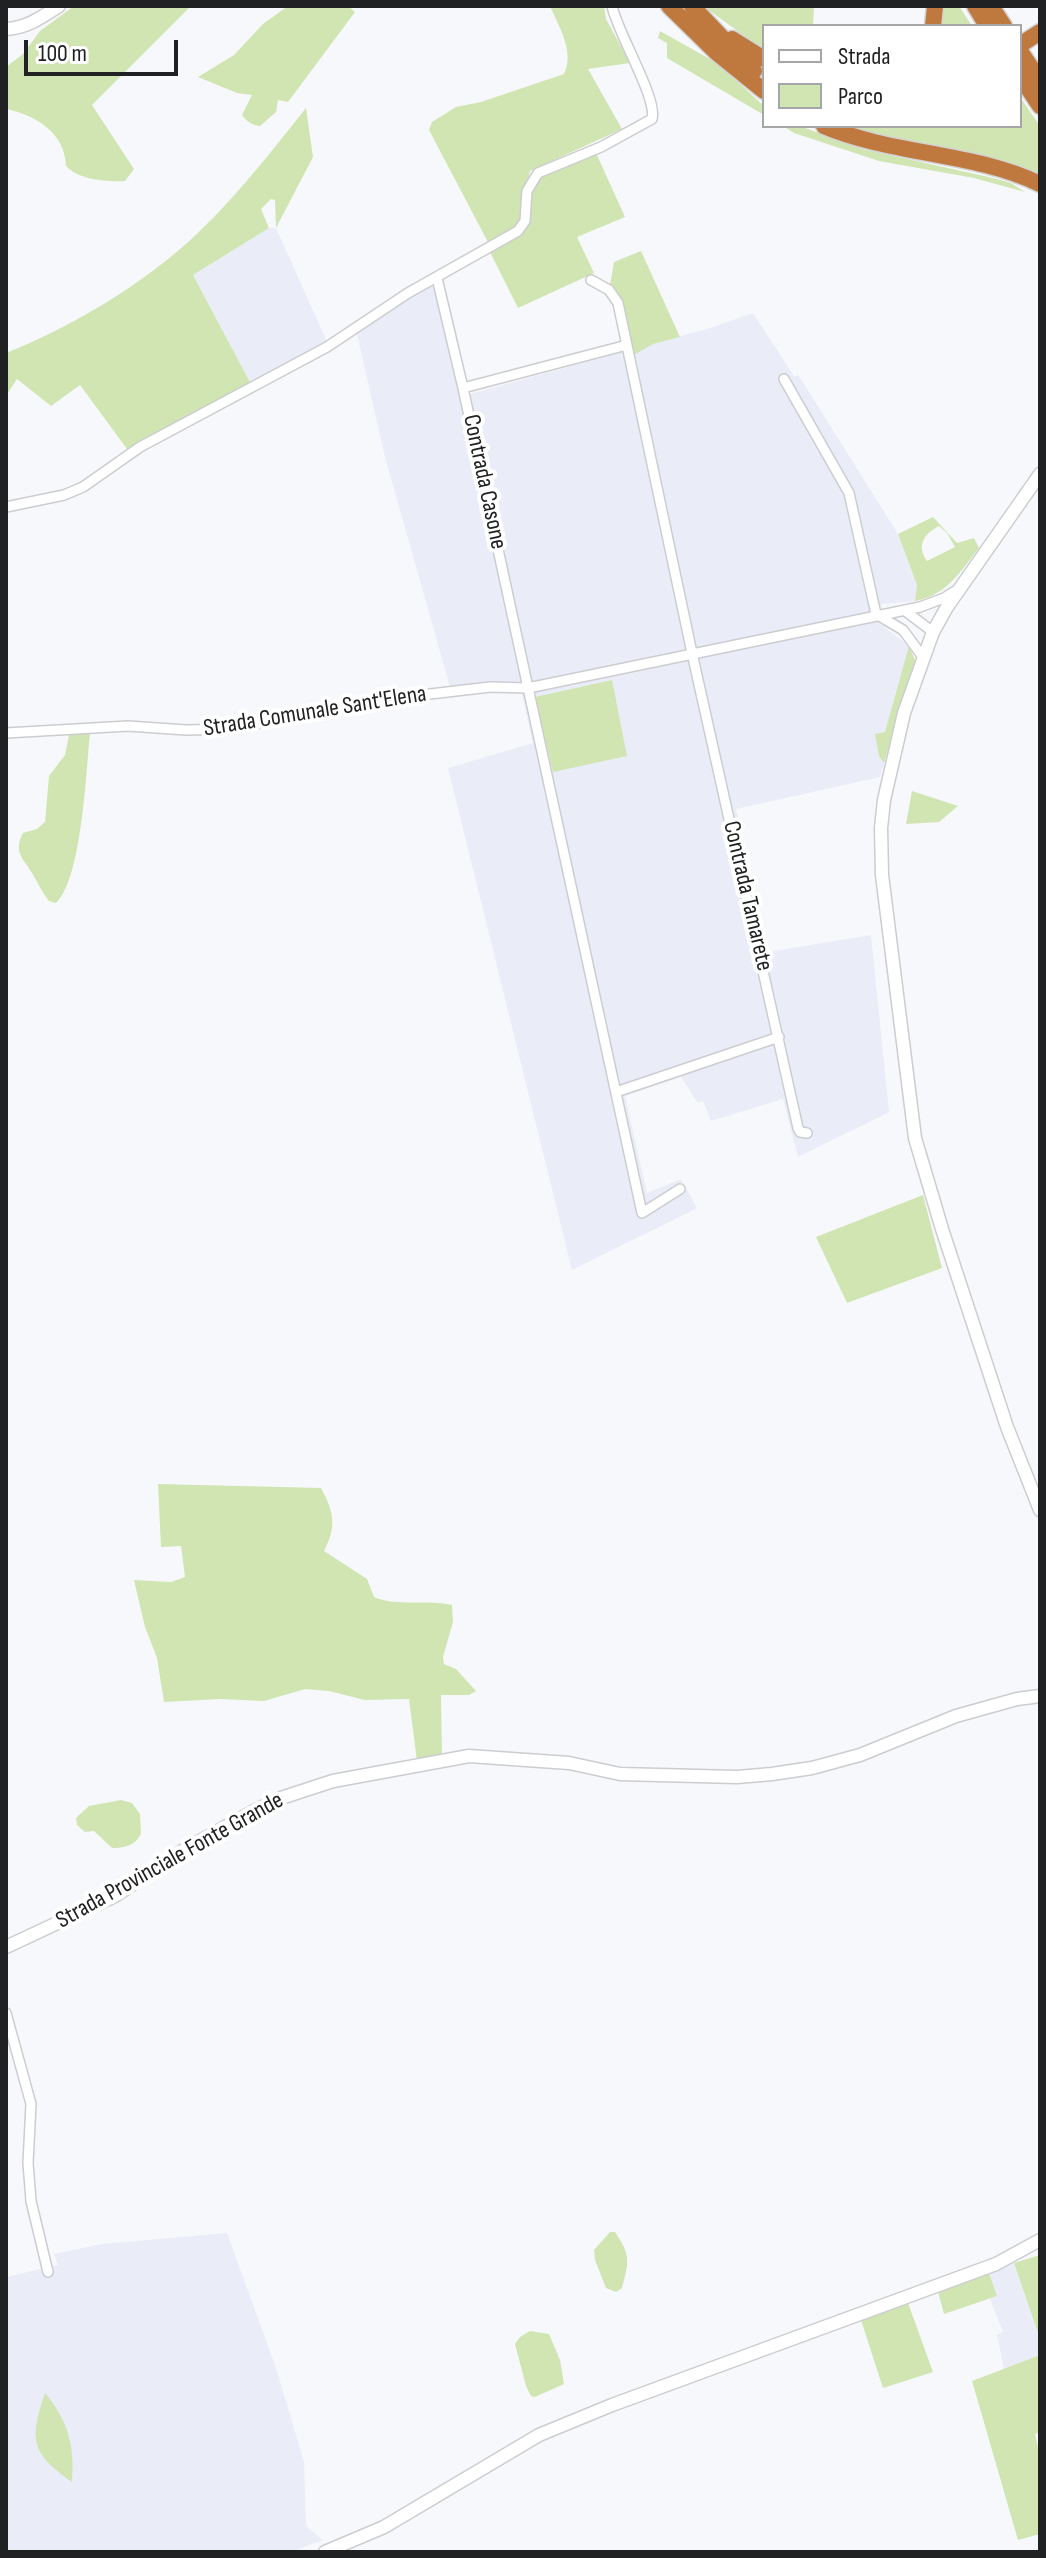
<!DOCTYPE html>
<html>
<head>
<meta charset="utf-8">
<style>
	body { margin:0 }
	#map { position:relative; width:1046px; height:2558px; overflow:hidden; background:#f7f8fb; font-family:"Sofia Sans Condensed",sans-serif }
	canvas { display:block }
	.frame { position:absolute; inset:0; border:8px solid #202122; pointer-events:none }
	.legend { position:absolute; left:762px; top:24px; width:260px; height:104px; box-sizing:border-box; background:#fff; border:2px solid #a6a6a7; margin:0; padding:10px 14px; list-style:none; font-size:24px; color:#202122 }
	.legend li { display:flex; align-items:center; gap:16px; height:40px }
	.legend b { width:40px; border:2px solid #a6a6a7 }
	.scale { position:absolute; left:24px; top:40px; width:154px; height:36px; box-sizing:border-box; border:4px solid #202122; border-top:0; padding-left:10px; font-size:24px; line-height:28px; white-space:nowrap; color:#202122; -webkit-text-stroke:6px #fff; paint-order:stroke }
</style>
</head>
<body>
<div id="map">
<canvas width="1046" height="2558"></canvas>
<div class="frame"></div>
<ul class="legend">
<li><b style="height:10px;background:#fff"></b>Strada</li>
<li><b style="height:22px;background:#d0e5b2"></b>Parco</li>
</ul>
<div class="scale">100 m</div>
</div>
<script>
const ctx = document.querySelector('canvas').getContext('2d');
ctx.lineJoin = 'round';
function paint(path, color) { ctx.fillStyle = color; ctx.fill(path, 'evenodd'); }
function stroke(path, color, width, dash) { ctx.strokeStyle = color; ctx.lineWidth = width; ctx.lineCap = dash ? 'butt' : 'round'; ctx.setLineDash(dash || []); ctx.stroke(path); }
function write(font, color, halo, rows, align = 'center') {
  ctx.font = font + ' "Sofia Sans Condensed",sans-serif'; ctx.lineWidth = 8; ctx.setLineDash([]); ctx.textBaseline = 'middle'; ctx.strokeStyle = halo; ctx.fillStyle = color; for (const [text, x, y, turn = 0] of rows) {
    ctx.save(); ctx.translate(x, y); ctx.rotate((+turn || 0) * Math.PI / 180); ctx.textAlign = isNaN(turn) ? turn : align; if (halo) ctx.strokeText(text, 0, 0); ctx.fillText(text, 0, 0); ctx.restore();
  }
}
paint(new Path2D(`
	M269 228H276L328 344 252 386 193 275Z
	M441 280 470 394 710 328 753 313 794 376H799L898 534 917 585 915 601 882 604 875 620 909 646 915 660 880 777 736 809 768 952 871 935 889 1112 798 1157 783 1099 711 1121 703 1101 698 1103 681 1077 625 1096 647 1193 681 1179 697 1208 572 1270 448 768 533 743 519 682 450 687 385 457 356 330Z
	M227 2233 277 2371 304 2462 306 2526 323 2540 291 2552H6V2277L58 2265 54 2254 102 2244Z
	M1014 2263 1040 2339V2355L1004 2369 997 2335 1003 2332 990 2299 997 2296 989 2273Z`), '#eaedf7');
paint(new Path2D(`
	M74 6H191L92 105 134 169 125 181C106 182 79 180 66 166 65 133 36 115 6 109V67L23 54 40 31Z
	M288 6H348L355 12 288 102 278 100 276 112 260 126C252 125 247 122 242 115L252 95 237 93 198 77 234 55 263 24Z
	M550 6H604L606 19 630 63 588 69 622 129 530 171C521 213 529 221 490 246L429 130 432 122 456 107 481 102 564 74C575 52 559 27 550 6Z
	M703 6 798 8 814 6 813 26H764V50Z
	M943 6H959L972 26H941Z
	M660 31 717 63 764 106V115L667 58V43L658 38Z
	M1020 97 1040 126V176L838 126H1020Z
	M306 108 313 157 276 228 275 200 271 199 261 209 269 228 193 275 252 386 130 453 80 385 51 406 17 379 6 396V353C68 328 128 293 179 250 227 209 267 157 306 108Z
	M783 126H800L862 149 993 178 1011 183 1025 192 974 178 879 161 794 133Z
	M596 153 625 217 577 237 594 273 518 308 490 252 511 240 522 229 530 193 542 172Z
	M641 251 680 337 653 344 634 355 617 292 610 285 614 262Z
	M933 517 957 543 974 538 979 548C960 572 947 595 915 601L917 585 898 534ZM939 526 947 533 955 547 927 561C916 545 924 534 939 526Z
	M909 646 915 660 884 763 879 756 875 734 885 732Z
	M612 680 627 756 553 772 535 697Z
	M90 733C86 771 82 879 56 903L49 901C42 892 38 883 32 873 23 858 13 852 23 833L37 829 45 822 49 776 65 755 69 735Z
	M912 791 958 806 939 822 906 824Z
	M923 1195 942 1268 847 1303 816 1237Z
	M158 1484 321 1488C334 1512 337 1526 324 1551L367 1579 374 1597C397 1607 427 1599 452 1605L453 1622 443 1657 444 1664 456 1669 476 1691 469 1695H441L442 1757 417 1761 409 1699 365 1700 329 1691 305 1689 264 1701 220 1699 164 1702 157 1658 145 1627 134 1580 171 1582 185 1577 181 1546 161 1547Z
	M121 1800 132 1803 140 1814 141 1834C135 1846 124 1848 112 1848L94 1831 85 1832 77 1825 76 1818 89 1806Z
	M610 2232H615C631 2255 629 2262 622 2288L616 2292 606 2288 595 2260 594 2250Z
	M1040 2255V2339L1014 2263Z
	M989 2273 997 2296 944 2314 938 2292Z
	M908 2303 933 2372 883 2388 861 2320Z
	M530 2331 549 2334 560 2360 564 2384 535 2397 531 2396 526 2386 515 2344 520 2337Z
	M1040 2355V2432L1035 2434 1040 2457V2534L1018 2540 972 2381Z
	M45 2393C68 2420 75 2447 72 2482 31 2453 29 2440 45 2393Z`), '#d0e5b2');
const minor = new Path2D(`
	M437 278 463 388 642 1213 680 1189
	M591 280 609 290 618 303 692 653 798 1128 800 1132 807 1133
	M784 379 849 493 876 614 903 630 923 657
	M463 388 627 345
	M6 507 64 495 83 487 140 447 327 347 408 293 518 231 525 221 527 191 538 173 601 147 652 119C658 99 617 32 612 6
	M904 610 933 632
	M6 733 128 726 186 730 232 729 362 702 490 687 528 688 920 607 944 598 955 591
	M616 1092 779 1037
	M6 2013 31 2104 28 2163 31 2201 48 2272`);
const secondary = new Path2D(`
	M6 29C27 28 42 17 59 6
	M1040 474 947 607 933 632 904 713 884 800 881 828 882 875 915 1138 942 1229 1007 1427 1040 1510
	M6 1947 115 1896 187 1848 254 1811 281 1798 333 1781 469 1756 569 1763 620 1774 737 1777 772 1774 812 1768 860 1755 956 1716 1017 1699 1040 1696
	M325 2552 384 2527 539 2435 612 2405 996 2264 1040 2240`);
const motorway = new Path2D(`
	M669 6 717 53 764 91
	M692 6 754 71
	M975 6 987 26
	M991 6 1004 26
	M933 26 935 6
	M732 39 764 59
	M1020 45 1040 32
	M1020 51 1040 81
	M1020 76 1040 106
	M824 126C893 155 973 152 1040 184`);
stroke(minor, '#cccdd0', 12);
stroke(secondary, '#cccdd0', 15);
stroke(motorway, '#d2d3d3', 19);
stroke(minor, '#fff', 9);
stroke(secondary, '#fff', 12);
stroke(motorway, '#bf793f', 16);
write('24px', '#202122', '#fff', [
	["Contrada Casone",484,482,78],
	["Strada Comunale Sant'Elena",315,712,-9],
	["Contrada Tamarete",747,896,77],
	["Strada Provinciale Fonte Grande",170,1861,-29]
]);
</script>
</body>
</html>
